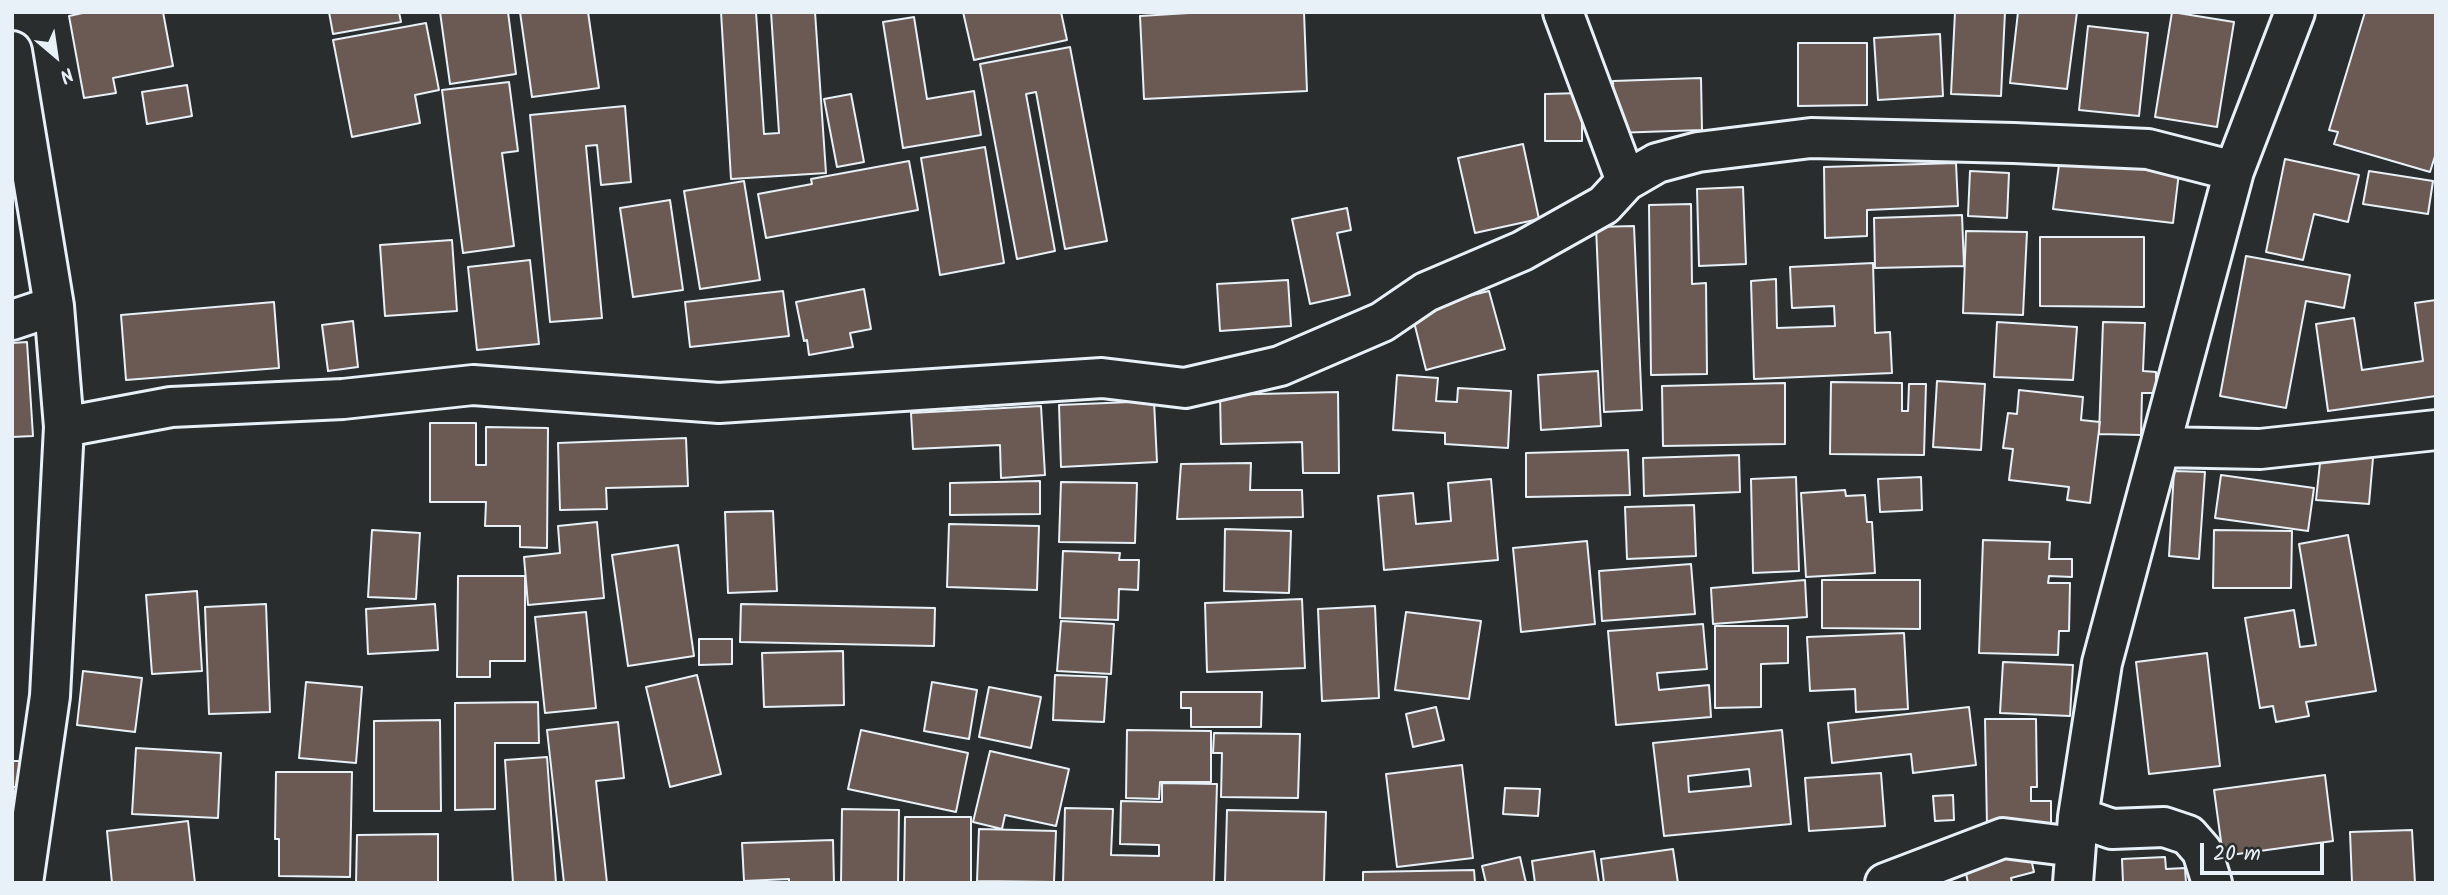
<!DOCTYPE html>
<html>
<head>
<meta charset="utf-8">
<style>
	body { margin:0 }
	#map { position:relative; width:2448px; height:895px; overflow:hidden; background:#2a2d2e; font-family:Kalam,sans-serif }
	canvas { display:block }
	.frame { position:absolute; inset:0; border:14px solid #e8f1f8; pointer-events:none }
	.north { position:absolute; left:21px; top:21px; width:70px; height:70px; -webkit-text-stroke:5px #2a2d2e; paint-order:stroke; rotate:151deg; font-size:19px; font-weight:700; line-height:28px; text-align:center; color:#e8f1f8 }
	.north::after { content:''; display:block; margin:auto; width:24px; height:32px; background:#e8f1f8; clip-path:polygon(50% 0,100% 100%,50% 72%,0 100%) }
	.scale { position:absolute; left:2200px; top:843px; width:124px; height:32px; box-sizing:border-box; border:4px solid #e8f1f8; border-top:0; padding-left:9px; font-size:21px; line-height:24px; white-space:nowrap; color:#e8f1f8; -webkit-text-stroke:5px #2a2d2e; paint-order:stroke }
</style>
</head>
<body>
<div id="map">
<canvas width="2448" height="895"></canvas>
<div class="frame"></div>
<div class="north">N</div>
<div class="scale">20 m</div>
</div>
<script>
const ctx = document.querySelector('canvas').getContext('2d');
ctx.lineJoin = 'round';
function paint(path, color) { ctx.fillStyle = color; ctx.fill(path, 'evenodd'); }
function stroke(path, color, width, dash) { ctx.strokeStyle = color; ctx.lineWidth = width; ctx.lineCap = dash ? 'butt' : 'round'; ctx.setLineDash(dash || []); ctx.stroke(path); }
const building = new Path2D(`
	M87 12H163L173 66 113 78 116 93 84 98 69 16Z
	M329 12H399L401 22 333 34Z
	M440 12H508L516 74 450 84Z
	M520 12H588L599 88 532 97Z
	M721 12H756L764 134 779 133 771 12H815L826 173 731 179Z
	M963 12H1061L1067 40 974 60Z
	M1205 12H1304L1307 91 1144 99 1140 16Z
	M1955 12H2005L2001 96 1951 94Z
	M2018 12H2077L2067 89 2010 83Z
	M2172 12 2234 22 2217 127 2155 117Z
	M2365 12H2436V153L2430 172 2334 144 2338 132 2329 130Z
	M914 17 927 99 974 91 981 135 903 148 883 22Z
	M426 23 439 90 415 95 420 123 352 137 333 40Z
	M2088 26 2148 33 2139 116 2079 110Z
	M1940 34 1943 96 1878 100 1874 38Z
	M1798 43H1867V105L1798 106Z
	M1070 47 1107 241 1065 249 1036 92 1026 94 1055 251 1017 259 980 64Z
	M1701 78 1702 130 1614 133 1613 81Z
	M509 82 518 151 502 153 514 246 463 253 442 90Z
	M187 85 192 116 147 124 142 92Z
	M1582 93V141H1545V94Z
	M851 94 864 162 837 167 824 99Z
	M625 106 631 182 601 185 597 145 586 146 602 318 550 322 530 115Z
	M1523 144 1539 219 1475 233 1458 158Z
	M985 147 1004 263 940 275 921 158Z
	M2061 150 2180 164 2173 223 2053 209Z
	M2285 159 2359 175 2348 222 2314 214 2303 260 2266 252Z
	M909 161 918 210 766 238 758 194 812 184 811 179Z
	M1956 163 1958 206 1867 210V236L1825 238 1824 167Z
	M1970 171 2009 173 2007 218 1968 216Z
	M2369 171 2433 181 2428 214 2363 204Z
	M744 181 760 280 700 289 684 191Z
	M1743 187 1746 264 1699 266 1697 189Z
	M670 200 683 290 633 297 620 208Z
	M1691 204 1692 284 1706 283 1707 374 1651 375 1649 205Z
	M1347 208 1351 230 1337 233 1350 295 1310 304 1292 219Z
	M1962 215 1964 266 1875 268 1874 218Z
	M1634 226 1642 410 1604 412 1596 227Z
	M1966 231 2027 232 2023 315 1963 313Z
	M2040 237H2144V307L2040 306Z
	M452 240 457 311 385 316 380 245Z
	M2246 256 2350 275 2344 308 2306 301 2286 408 2220 396Z
	M530 260 539 344 477 350 468 267Z
	M1873 263 1875 333 1890 332 1892 373 1754 379 1751 281 1776 279 1777 328 1835 326 1834 306 1792 308 1790 267Z
	M1288 280 1291 326 1220 331 1217 284Z
	M864 289 871 329 850 333 853 347 809 355 807 340 804 341 796 302Z
	M783 291 789 336 690 347 685 302Z
	M1489 291 1505 349 1426 370 1411 310Z
	M2436 300V396L2328 411 2316 324 2354 318 2362 370 2423 361 2415 303Z
	M274 302 279 368 126 380 121 315Z
	M353 321 358 367 328 371 322 325Z
	M1997 322 2077 327 2073 380 1994 377Z
	M2103 322 2145 323 2143 371 2156 372V393H2142L2141 435 2099 434Z
	M27 342 33 436 12 437V343Z
	M1598 371 1601 426 1541 430 1538 375Z
	M1397 375 1438 378 1436 401 1457 402 1458 388 1511 391 1508 448 1445 444V433L1393 430Z
	M1937 381 1985 384 1981 450 1933 447Z
	M1831 382 1902 383V411H1908L1909 384H1926L1924 455 1830 454Z
	M1785 383V444L1663 446 1662 386Z
	M2019 390 2083 397 2081 420 2100 422 2090 503 2067 500 2069 487 2009 480 2013 449 2003 448 2008 413 2017 414Z
	M1338 392 1339 473H1303L1302 442 1221 444 1220 395Z
	M1154 401 1157 462 1061 467 1059 405Z
	M1041 406 1045 475 1001 478 1000 445 913 449 911 413Z
	M430 423H476V465H486V427L548 428 547 548 520 547V526H485L486 502H430Z
	M686 438 688 486 606 488 607 509 560 510 558 443Z
	M1628 450 1630 495 1526 497V453Z
	M2321 454 2373 458 2369 504 2316 500Z
	M1739 455 1740 492 1644 496 1643 458Z
	M1251 463 1250 490H1302L1303 517 1177 519 1181 464Z
	M2174 471 2205 472 2199 559 2169 556Z
	M2221 475 2314 488 2308 531 2215 518Z
	M1796 477 1799 571 1753 573 1751 479Z
	M1921 477 1922 510 1880 512 1878 479Z
	M1491 479 1498 560 1384 570 1378 496 1413 493 1416 524 1451 521 1448 483Z
	M1040 481V514L950 515V483Z
	M1061 482 1137 483 1135 543 1059 542Z
	M1845 490 1846 496 1865 495 1867 522H1872L1875 573 1806 577 1801 493Z
	M1694 505 1696 556 1627 559 1625 507Z
	M773 511 777 591 728 593 725 512Z
	M597 522 604 598 528 605 524 557 560 553 558 526Z
	M949 524 1039 526 1037 590 947 587Z
	M1225 529 1291 531 1289 593 1224 591Z
	M372 530 420 533 416 599 368 597Z
	M2214 530 2292 531 2291 588H2213Z
	M2348 535 2376 691 2306 702 2309 716 2276 722 2273 706 2260 708 2245 618 2294 610 2300 647 2316 645 2299 544Z
	M1983 540 2050 542 2049 559H2072V577L2049 576 2048 583H2070L2069 631H2059L2058 655 1979 653Z
	M1587 541 1595 624 1521 632 1513 548Z
	M678 545 694 656 628 666 612 555Z
	M1063 551 1120 553 1119 560H1139L1138 590 1119 589 1118 620 1060 618Z
	M1691 564 1695 614 1602 621 1599 571Z
	M458 576H525V661H490V677H457Z
	M1805 580 1807 617 1713 624 1711 588Z
	M1822 580H1920V629L1822 628Z
	M197 591 202 671 152 674 146 595Z
	M1302 599 1305 668 1207 672 1205 603Z
	M266 604 270 712 209 714 205 607Z
	M435 604 438 650 368 654 366 609Z
	M741 604 935 608 934 646 740 642Z
	M1375 606 1379 698 1322 701 1318 609Z
	M586 612 596 708 545 713 535 617Z
	M1406 612 1481 621 1469 699 1395 690Z
	M1061 621 1114 624 1111 674 1057 671Z
	M1703 624 1707 669 1657 673 1659 690 1709 685 1711 717 1616 725 1608 631Z
	M1715 626H1788V663L1761 664V707L1715 708Z
	M1904 633 1908 709 1856 712 1855 689 1810 691 1807 637Z
	M699 639H732V664L699 665Z
	M843 651 844 705 764 707 762 653Z
	M2207 653 2220 766 2149 774 2136 662Z
	M2003 662 2073 665 2070 716 2000 713Z
	M83 671 142 678 135 732 77 725Z
	M697 675 721 774 670 787 646 687Z
	M1055 675 1107 677 1104 722 1053 720Z
	M306 682 362 687 356 763 299 758Z
	M932 682 977 690 969 739 924 731Z
	M989 687 1041 697 1031 748 979 737Z
	M1181 692H1262L1261 727H1191V708H1181Z
	M538 702 539 743H495V809L455 810V703Z
	M1436 707 1444 740 1413 747 1406 714Z
	M1969 707 1976 765 1913 773 1911 754 1832 763 1828 723Z
	M1985 719H2036L2037 787H2031V801H2051V825L1987 826Z
	M440 720 441 811H374V721Z
	M618 722 624 778 596 781 607 883H564L547 730Z
	M861 730 968 753 956 812 848 789Z
	M1127 730 1211 731V782H1160L1159 799 1126 798Z
	M1782 730 1791 824 1664 836 1653 743ZM1749 769 1751 786 1689 792 1688 776Z
	M1214 733 1300 734 1298 798 1221 797 1222 753H1213Z
	M136 748 221 753 218 818 132 814Z
	M990 751 1069 769 1056 826 1005 815 1002 829 973 822Z
	M547 757 556 883H513L505 760Z
	M12 761H20L18 787H12Z
	M1462 765 1473 858 1397 867 1386 774Z
	M276 772H352L350 877 279 876V839H275Z
	M1881 773 1885 826 1809 831 1805 778Z
	M2325 775 2333 841 2223 856 2214 790Z
	M1162 783 1217 784 1214 883H1063L1065 808 1113 809 1111 855 1159 856V845L1120 844 1121 801 1162 802Z
	M1505 788 1540 789 1538 816 1503 814Z
	M1953 795 1954 820 1935 821 1933 796Z
	M842 809 899 810 898 883H841Z
	M1227 810 1326 812 1324 883H1225Z
	M905 817H971V883H904Z
	M188 821 195 883H112L107 831Z
	M979 829 1056 831 1054 882 977 881Z
	M2412 830 2415 883H2352L2350 832Z
	M438 834V883H356L357 835Z
	M833 840 834 883H789V879L744 881 742 843Z
	M1673 849 1678 883H1604L1601 859Z
	M2029 850 2034 872 2011 878 2012 883H1968L1964 864Z
	M1594 851 1599 883H1535L1532 861Z
	M1520 857 1526 883H1486L1482 866Z
	M2165 857 2166 869 2185 868 2186 883H2123L2122 859Z
	M1474 870 1475 883H1363V872Z`);
paint(building, '#6b5a53');
stroke(building, '#e8f1f8', 2);
const minor = new Path2D(`
	M1563 12 1626 181
	M12 51 54 306 64 427 50 696 23 883
	M12 320 54 306
	M64 427 171 407 343 399 473 385 719 403 1102 378 1185 388 1280 366 1382 322 1426 292 1522 251 1604 205 1626 181 1657 163 1698 152 1811 138 2014 143 2148 149 2234 171
	M2160 447 2260 449 2436 430
	M2078 817 2112 829 2164 827 2188 835 2202 851 2212 883
	M1885 883 2003 838 2075 847
	M2073 883 2078 817 2102 663 2234 171 2295 12`);
stroke(minor, '#e8f1f8', 44);
stroke(minor, '#2a2d2e', 38);
</script>
</body>
</html>
